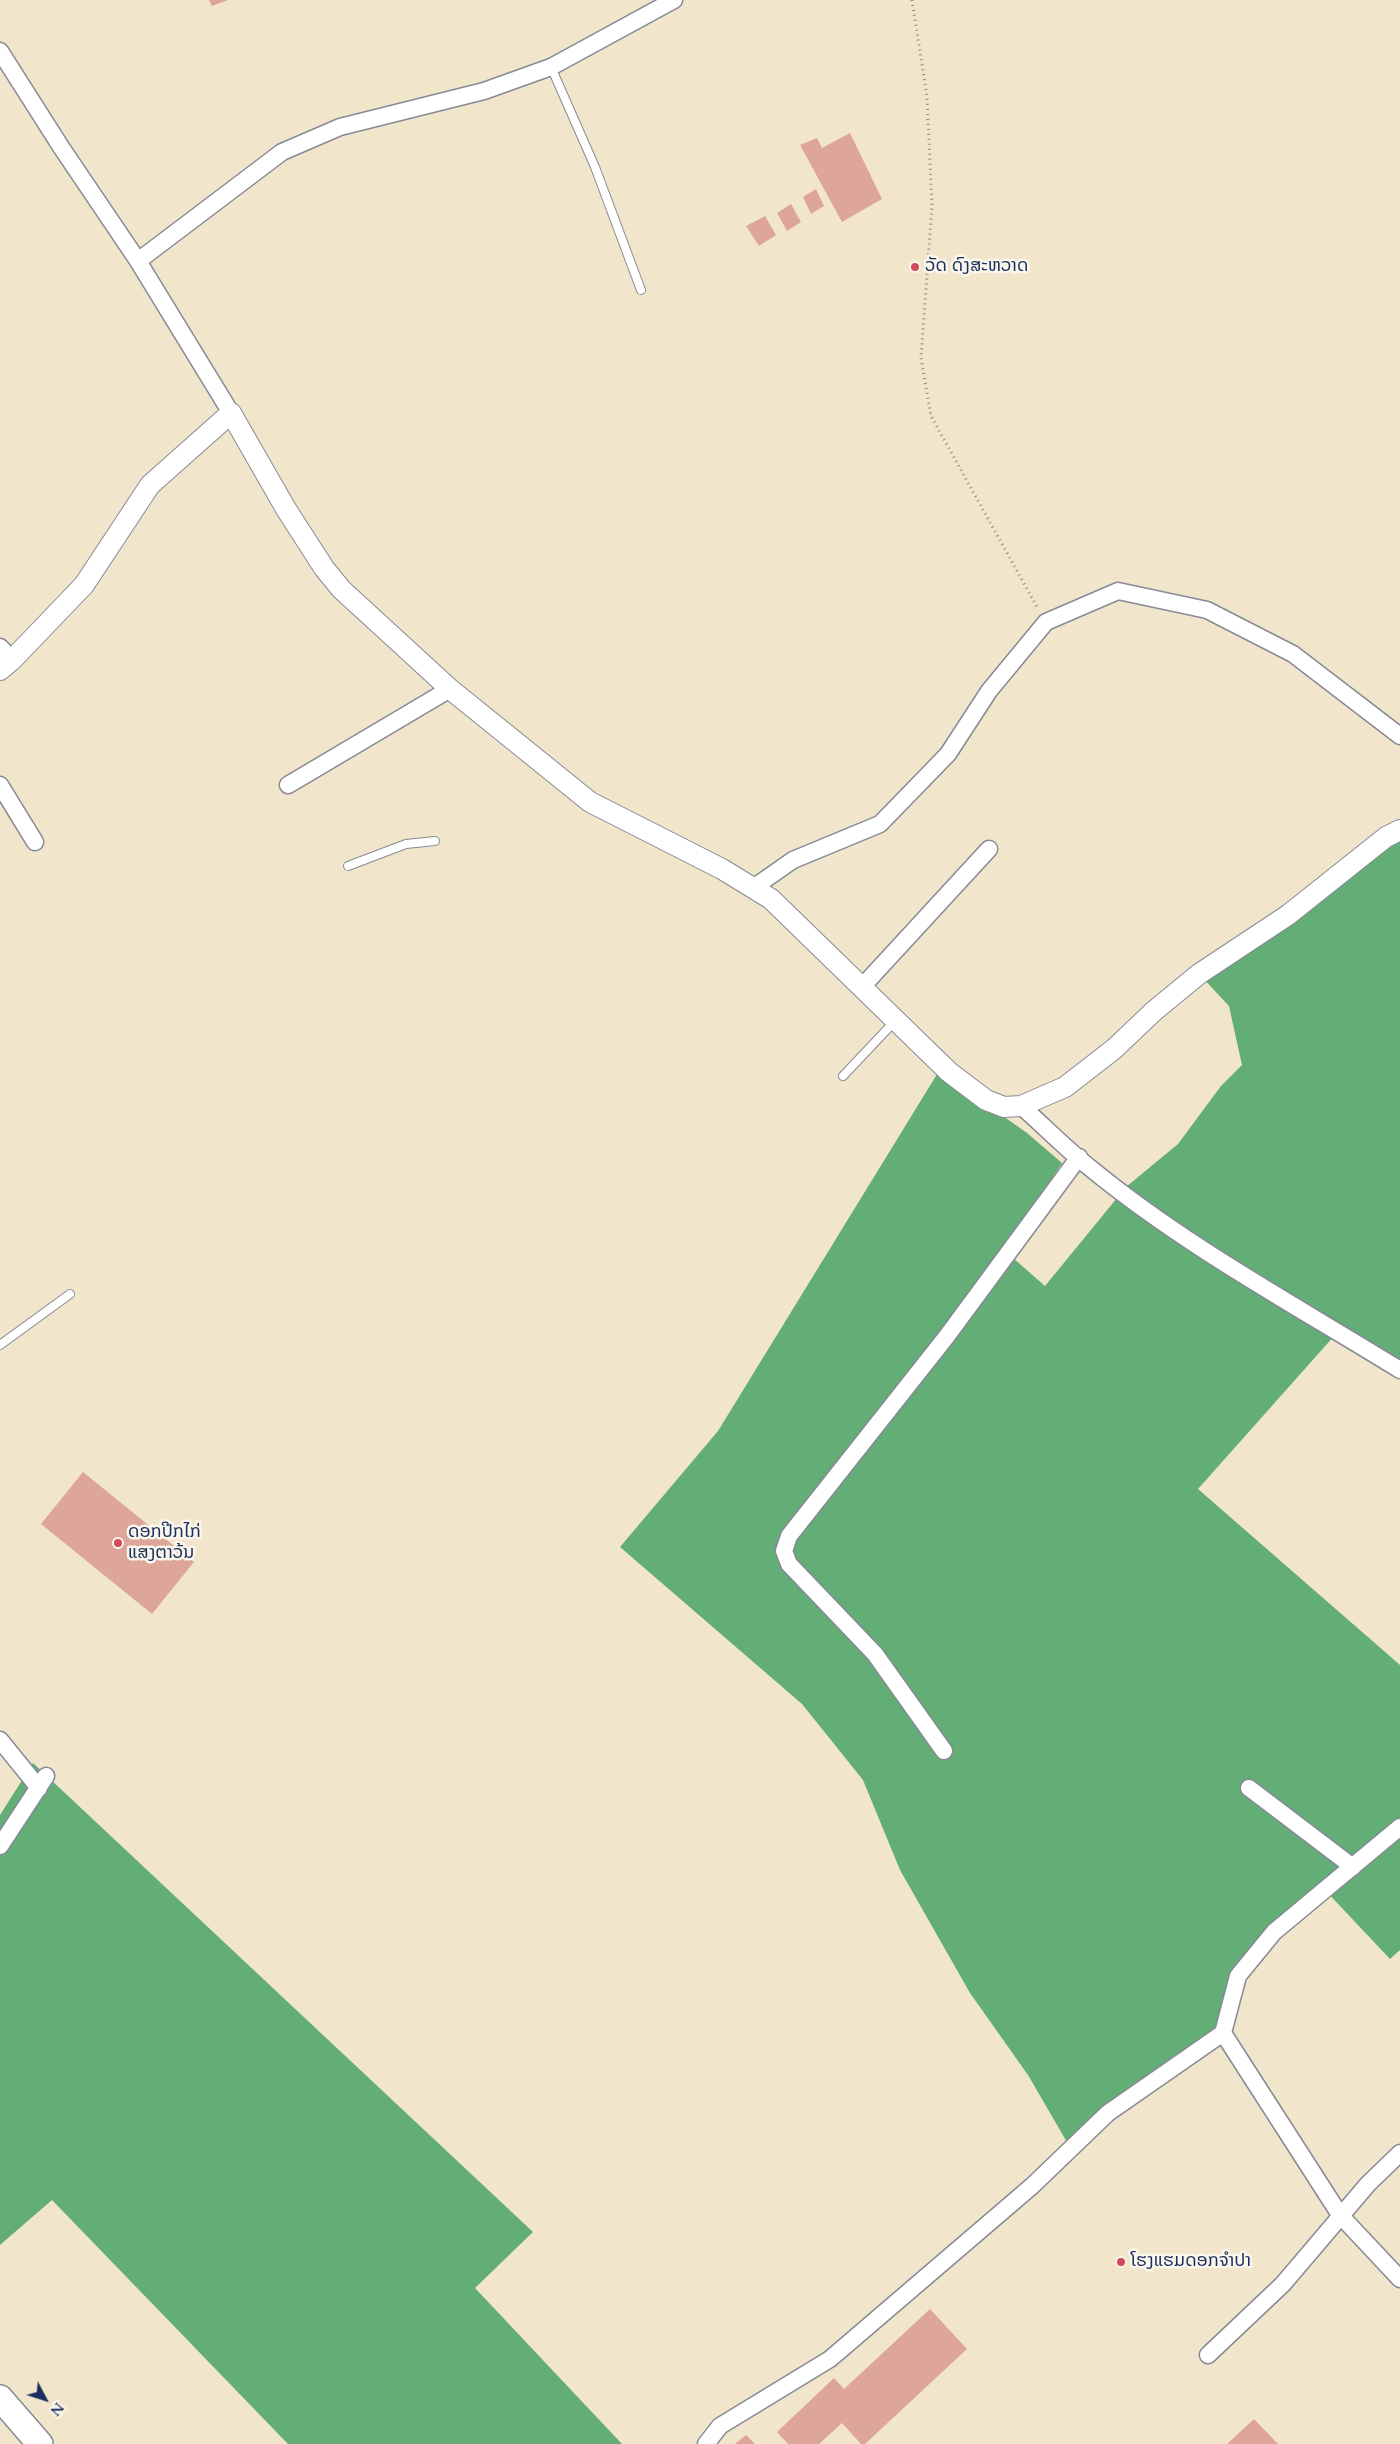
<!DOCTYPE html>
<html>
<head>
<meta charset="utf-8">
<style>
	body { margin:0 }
	#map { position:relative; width:1400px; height:2444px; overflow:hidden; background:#f1e6cb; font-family:Cardo,serif }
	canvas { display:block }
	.north { position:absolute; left:20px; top:2374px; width:50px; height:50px; -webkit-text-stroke:4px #fbf7ec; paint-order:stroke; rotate:130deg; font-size:14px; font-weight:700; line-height:20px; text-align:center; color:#1b2f5e }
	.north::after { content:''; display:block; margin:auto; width:18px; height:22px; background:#1b2f5e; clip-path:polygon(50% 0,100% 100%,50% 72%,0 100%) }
</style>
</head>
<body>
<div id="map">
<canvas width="1400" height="2444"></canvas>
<div class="north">N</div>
</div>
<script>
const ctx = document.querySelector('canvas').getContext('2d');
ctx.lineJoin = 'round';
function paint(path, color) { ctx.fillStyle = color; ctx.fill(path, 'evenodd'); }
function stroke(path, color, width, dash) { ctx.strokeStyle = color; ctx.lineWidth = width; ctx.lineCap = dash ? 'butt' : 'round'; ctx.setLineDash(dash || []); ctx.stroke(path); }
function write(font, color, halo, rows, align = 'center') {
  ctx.font = font + ' Cardo,"Noto Sans Lao",serif'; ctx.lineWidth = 5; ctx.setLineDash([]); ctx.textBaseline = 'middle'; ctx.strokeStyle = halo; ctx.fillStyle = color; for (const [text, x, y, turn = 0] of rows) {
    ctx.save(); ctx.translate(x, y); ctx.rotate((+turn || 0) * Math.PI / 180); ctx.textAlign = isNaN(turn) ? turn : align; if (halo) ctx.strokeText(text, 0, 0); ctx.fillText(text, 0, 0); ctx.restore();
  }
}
paint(new Path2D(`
	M1400 830V1373L1335 1335 1198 1489 1400 1665V1950L1390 1959 1324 1889 1238 1976 1218 2034 1071 2149 1028 2075 970 1993 900 1870 863 1780 802 1704 620 1547 718 1431 939 1071 1027 1133 1062 1163 1004 1250 1045 1286 1126 1187 1178 1144 1221 1086 1242 1065 1229 1006 1199 974Z
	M33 1763 533 2232 475 2288 622 2444H288L52 2200 0 2245V1815Z`), '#63ad76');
paint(new Path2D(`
	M209 0H228L212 6Z
	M850 133 882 199 842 222 800 145 817 138 822 148Z
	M816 189 824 206 811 214 803 197Z
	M791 204 801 222 787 231 777 213Z
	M765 216 776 235 759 246 746 226Z
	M83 1472 194 1562 152 1614 41 1524Z
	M930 2309 967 2349 865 2444H861L842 2423 819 2444H788L777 2432 834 2378 844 2389Z
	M1254 2419 1278 2444H1227Z
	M746 2435 755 2444H735Z`), '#dda699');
const service = new Path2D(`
	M551 67 595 167 641 290
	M348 866 406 844 435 841
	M843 1076 895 1021
	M0 1345 70 1294`);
const minor = new Path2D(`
	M0 51 61 147 138 261
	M231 413 138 261 282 152 340 127 484 91 551 67 674 0
	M0 647 12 660
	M0 785 35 842
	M288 785 450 689
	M753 888 793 860 880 824 948 754 989 691 1046 622 1118 591 1207 610 1293 654 1400 736
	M861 988 989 849
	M1021 1106C1044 1126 1065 1148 1089 1167 1185 1246 1295 1305 1400 1370
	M0 1740 39 1788
	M944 1751 875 1654 789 1564 784 1551 789 1536 947 1336 1079 1157
	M1249 1788 1353 1867
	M0 1846 46 1776
	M1223 2033 1340 2215 1400 2279
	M1208 2355 1283 2284 1368 2184 1400 2153
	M706 2444 720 2426 830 2359 1032 2186 1108 2113 1223 2033 1238 1976 1274 1932 1400 1827`);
const tertiary = new Path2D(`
	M0 670 12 660 84 585 150 485 231 413 286 509 324 568 341 589 450 689 590 802 722 869 771 899 949 1072 986 1100 1004 1107 1021 1106 1065 1087 1114 1049 1154 1011 1199 974 1288 915 1386 837 1400 830`);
const primary = new Path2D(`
	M0 2398 40 2444`);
stroke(service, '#868a94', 10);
stroke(minor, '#868a94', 19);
stroke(tertiary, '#868a94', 22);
stroke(primary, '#868a94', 28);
stroke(new Path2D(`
	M912 0 927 97 932 205 921 358 931 416 1037 607`), '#868a94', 3, [1, 4]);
stroke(service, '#fff', 8);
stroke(minor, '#fff', 16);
stroke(tertiary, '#fff', 20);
stroke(primary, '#fff', 25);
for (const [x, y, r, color] of [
	[915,267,5,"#d1495b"],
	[118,1543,5,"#d1495b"],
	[1121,2262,5,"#d1495b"]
]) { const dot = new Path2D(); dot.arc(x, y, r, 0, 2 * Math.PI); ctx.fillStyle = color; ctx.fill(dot); stroke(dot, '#fbf7ec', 2); }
write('18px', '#1b2f5e', '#fbf7ec', [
	["ວັດ ດົງສະຫວາດ",925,267],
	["ດອກປີກໄກ່",128,1533],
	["ແສງຕາວ້ນ",128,1554],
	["ໂຮງແຮມດອກຈຳປາ",1131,2262]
], 'left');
</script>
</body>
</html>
